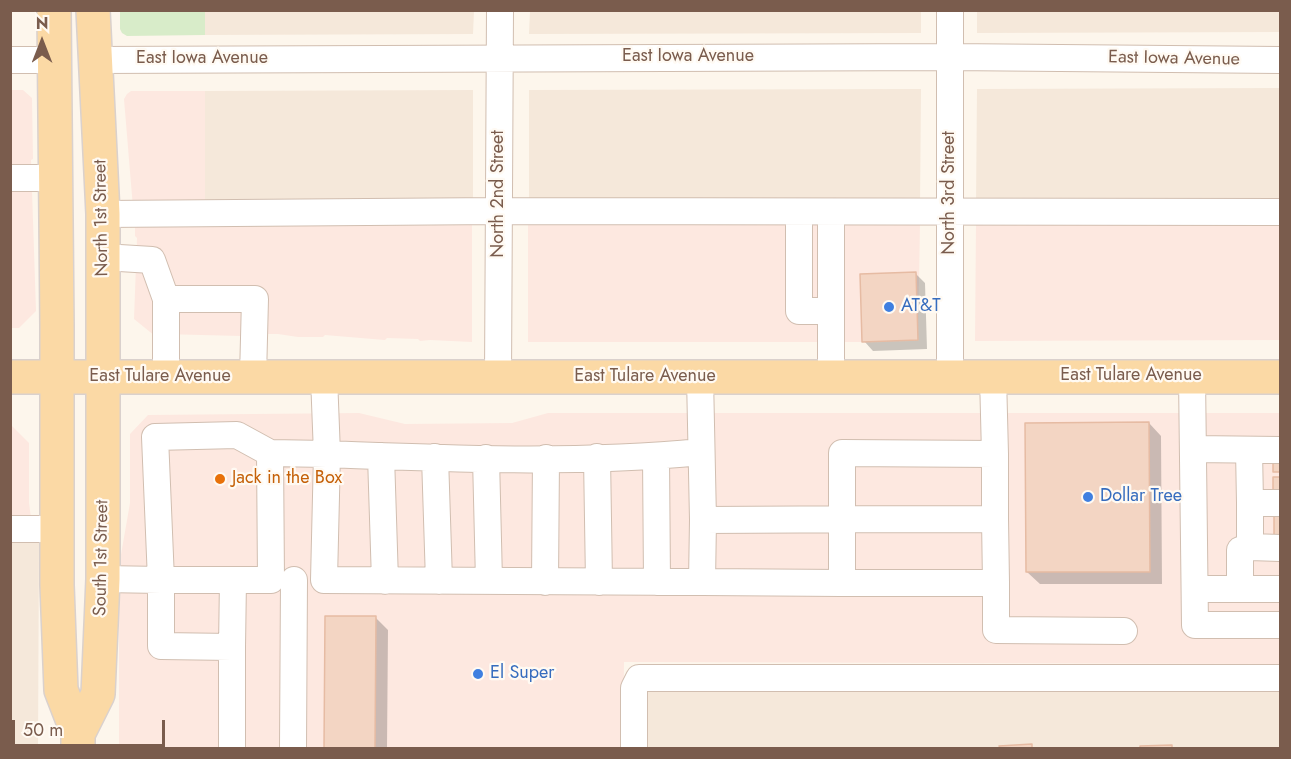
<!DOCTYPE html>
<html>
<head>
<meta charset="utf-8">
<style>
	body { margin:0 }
	#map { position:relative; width:1291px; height:759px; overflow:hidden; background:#fdf6ec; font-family:Jost,sans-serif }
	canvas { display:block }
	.frame { position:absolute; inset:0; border:12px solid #7a5c4d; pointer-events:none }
	.north { position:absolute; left:12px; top:12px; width:60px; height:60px; -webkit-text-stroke:4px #fffaf3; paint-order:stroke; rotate:0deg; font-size:16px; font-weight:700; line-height:24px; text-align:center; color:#7a5c4d }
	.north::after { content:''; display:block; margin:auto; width:21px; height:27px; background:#7a5c4d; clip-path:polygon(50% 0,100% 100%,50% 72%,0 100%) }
	.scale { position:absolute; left:12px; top:720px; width:153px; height:27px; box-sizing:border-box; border:3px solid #7a5c4d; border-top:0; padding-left:8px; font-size:18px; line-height:21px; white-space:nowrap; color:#7a5c4d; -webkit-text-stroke:4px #fffaf3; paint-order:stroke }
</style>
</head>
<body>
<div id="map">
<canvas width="1291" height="759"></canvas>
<div class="frame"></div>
<div class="north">N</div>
<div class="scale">50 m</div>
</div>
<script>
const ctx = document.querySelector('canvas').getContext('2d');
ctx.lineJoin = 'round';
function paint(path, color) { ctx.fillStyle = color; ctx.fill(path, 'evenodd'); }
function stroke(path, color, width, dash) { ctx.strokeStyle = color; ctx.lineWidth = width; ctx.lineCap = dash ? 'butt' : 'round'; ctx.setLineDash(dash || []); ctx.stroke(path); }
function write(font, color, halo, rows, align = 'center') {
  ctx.font = font + ' Jost,sans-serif'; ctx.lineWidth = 4.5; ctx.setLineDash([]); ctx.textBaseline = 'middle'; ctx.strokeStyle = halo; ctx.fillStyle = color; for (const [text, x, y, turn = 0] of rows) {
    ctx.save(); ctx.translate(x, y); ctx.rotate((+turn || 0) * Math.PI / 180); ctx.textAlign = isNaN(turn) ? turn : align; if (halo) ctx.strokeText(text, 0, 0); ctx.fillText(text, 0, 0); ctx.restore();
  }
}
paint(new Path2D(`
	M205 11H474L473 34 205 35Z
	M530 11H921V33L529 34Z
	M977 11H1280V32L977 33Z
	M1280 88V205H976L977 89Z
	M921 89 920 205 529 206V90Z
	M473 90V206L205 207V91Z
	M10 542H39L38 748H11Z
	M648 691 1280 692V748H647Z`), '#f5e8da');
paint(new Path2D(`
	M10 90H23L32 98 33 159 31 160 36 311 19 328H10Z
	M131 91H205V207L133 208 124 99 127 94Z
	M920 224 918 340 862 342H528V225Z
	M976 224H1280V340L975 341Z
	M472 225V342L430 340 420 341 418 339 387 338 385 340 325 335 323 337H298L278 334H243L241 336 162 334 155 336 134 319 137 238 135 236V227Z
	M359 413 405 424 512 423 548 413H1280V664L624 662 623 748H119V566L130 503V434L148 415Z
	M11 425 29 443V503L31 518H11Z`), '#fde8e0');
paint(new Path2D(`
	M120 11H205V35L127 36 122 33 120 29Z`), '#d8ecc9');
paint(new Path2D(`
	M915 273 925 283 927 349 873 351 864 341Z
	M1149 423 1161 436 1162 584H1040L1027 572Z
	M326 617 376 618 388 630 387 748H325Z`), '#0003');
const building = new Path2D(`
	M916 272 918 340 862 342 860 274Z
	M1149 422 1150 572H1026L1025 423Z
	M1273 458 1280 459V472H1273Z
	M1273 477H1280V490H1273Z
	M1274 516H1280V542H1274Z
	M325 616H376L375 748H324Z
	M1032 744V748H1000L999 746Z
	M1172 745V748H1140V746Z`);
paint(building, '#f3d5c3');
stroke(building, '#e6bba3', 1.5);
const minor = new Path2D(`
	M950 10V376
	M10 60H55
	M95 60 950 57 1280 60
	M10 178H56
	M799 212V311H831
	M831 212V376
	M103 214 499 211 1280 212
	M103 257 152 260 166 299H255L253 377
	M166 299V377
	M993 376 995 454
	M1192 376 1195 625H1280
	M324 377 327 454C451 459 578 464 701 452
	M498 377 500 10
	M700 377 703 520
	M1193 449 1280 450
	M1249 450 1250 503
	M381 456 385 581
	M656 456 657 582
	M435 457 439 581
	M597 457 599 582
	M486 458 489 581
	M10 529H57
	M1250 547V503H1280
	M103 579 161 580V646L232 647 233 580H271L270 453 327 454 324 580 702 582 703 520C800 519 898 519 995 519V454L842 453V583H996L995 519
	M233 580H161L155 437 237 435 270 453
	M545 582 546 458
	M702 582 842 583
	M996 583V630L1124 631
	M1195 589H1280
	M1240 589V550L1250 547 1280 548
	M232 647V748
	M293 748 294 580
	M634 748V688L639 678H1280`);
const major = new Path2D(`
	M54 10 57 326V585L61 690 78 734V748
	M10 377H1280
	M78 734 98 694 103 579V214L93 10`);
stroke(minor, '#d1beb0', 28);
stroke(major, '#dad1cd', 36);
stroke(minor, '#fff', 26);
stroke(major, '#fbd9a5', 33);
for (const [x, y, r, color] of [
	[889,307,6,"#3f7fe0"],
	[220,479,6,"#e8710a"],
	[1088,497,6,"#3f7fe0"],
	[478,674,6,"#3f7fe0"]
]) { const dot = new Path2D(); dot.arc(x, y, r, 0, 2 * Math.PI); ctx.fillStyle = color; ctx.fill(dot); stroke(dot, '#fffaf3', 2); }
write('18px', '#7a5c4d', '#fffaf3', [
	["East Iowa Avenue",688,57],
	["East Iowa Avenue",202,59],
	["East Iowa Avenue",1174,59,1],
	["North 3rd Street",950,193,-90],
	["North 2nd Street",499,194,-90],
	["North 1st Street",102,218,-91],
	["East Tulare Avenue",1131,376],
	["East Tulare Avenue",160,377],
	["East Tulare Avenue",645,377],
	["South 1st Street",102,558,-89]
]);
write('18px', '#366cbe', '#fffaf3', [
	["AT&T",901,307],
	["Dollar Tree",1100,497],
	["El Super",490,674]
], 'left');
write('18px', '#c56008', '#fffaf3', [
	["Jack in the Box",232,479]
], 'left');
</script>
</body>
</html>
